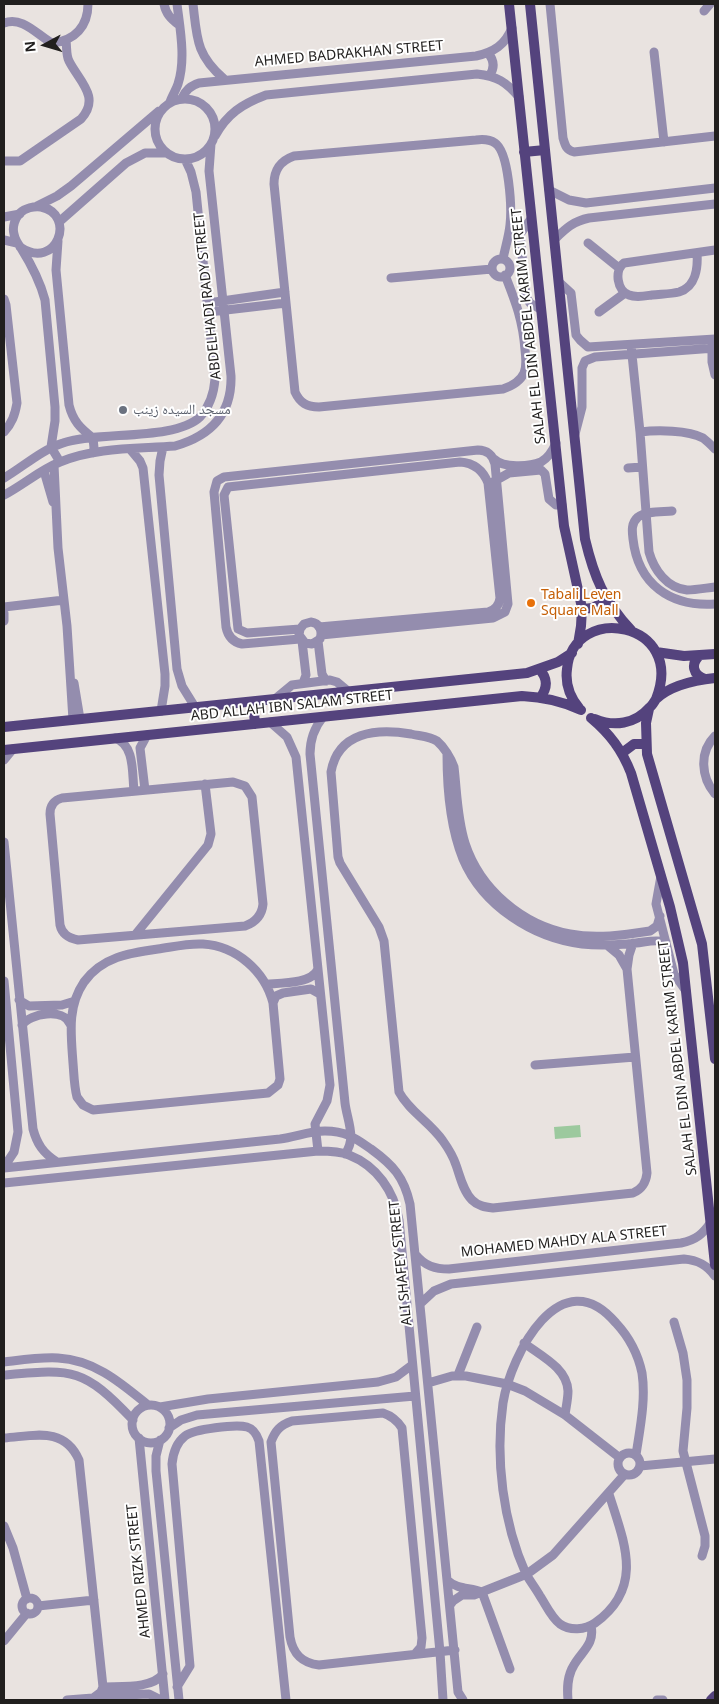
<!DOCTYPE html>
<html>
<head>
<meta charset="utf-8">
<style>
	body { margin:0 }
	#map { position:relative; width:719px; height:1704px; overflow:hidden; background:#e9e3e0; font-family:"Noto Sans",sans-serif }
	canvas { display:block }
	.frame { position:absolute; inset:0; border:5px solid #211f1e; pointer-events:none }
	.north { position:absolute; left:20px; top:20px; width:50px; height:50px; -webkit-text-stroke:4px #fff; paint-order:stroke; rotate:264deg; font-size:14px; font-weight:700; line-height:20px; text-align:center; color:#211f1e }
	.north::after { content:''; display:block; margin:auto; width:18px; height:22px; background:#211f1e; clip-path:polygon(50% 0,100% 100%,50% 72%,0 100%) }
</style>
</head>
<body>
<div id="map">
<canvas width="719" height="1704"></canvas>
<div class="frame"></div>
<div class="north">N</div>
</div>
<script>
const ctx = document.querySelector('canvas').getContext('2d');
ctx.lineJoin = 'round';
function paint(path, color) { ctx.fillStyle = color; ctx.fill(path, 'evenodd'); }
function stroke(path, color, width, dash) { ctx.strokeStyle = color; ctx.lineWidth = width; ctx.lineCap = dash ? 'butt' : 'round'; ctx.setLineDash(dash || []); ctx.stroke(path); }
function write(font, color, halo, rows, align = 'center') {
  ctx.font = font + ' "Noto Sans","Noto Naskh Arabic",sans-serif'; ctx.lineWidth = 4; ctx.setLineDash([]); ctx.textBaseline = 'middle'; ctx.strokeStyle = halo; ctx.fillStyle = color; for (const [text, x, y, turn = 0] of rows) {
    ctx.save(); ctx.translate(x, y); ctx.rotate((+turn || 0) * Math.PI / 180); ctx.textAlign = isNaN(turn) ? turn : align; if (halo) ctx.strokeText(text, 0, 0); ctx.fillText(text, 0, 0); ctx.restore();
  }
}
paint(new Path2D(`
	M580 1125 581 1137 555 1139 554 1127Z`), '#9cc99e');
stroke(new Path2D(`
	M164 4C166 14 171 19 179 25
	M193 4C197 38 196 55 224 79
	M550 4 563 138C565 145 566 150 574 152L715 136
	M704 11 710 4
	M4 23C23 16 37 35 52 43 75 41 88 26 88 4
	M654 52 664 142
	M488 53C494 60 495 67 490 75
	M182 98C186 90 190 86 199 83L476 56C494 52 505 45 512 28
	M155 129a30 30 0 1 1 60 0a30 30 0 1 1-60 0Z
	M170 102C172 96 176 90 178 84 186 59 180 29 177 4
	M215 136C227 114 242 104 266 95L477 74C497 76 506 82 519 97
	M4 161H20L81 119C101 97 79 81 69 61 66 55 67 48 66 41
	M549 190 569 200 586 203 715 188
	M37 206 57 196 71 186 159 111
	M4 217 20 214
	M531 219 520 234 526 297 530 303 540 309
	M59 222 126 163 145 153H166
	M555 239C566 228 574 221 589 218L715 204
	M4 240 17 243
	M58 241 56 270 69 405C73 421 80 428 93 438L94 448 93 453
	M588 243 619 268
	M20 247C57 272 77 214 41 207 34 206 25 208 20 213 15 218 12 227 14 234 15 240 18 244 21 248 31 264 40 281 45 300L55 407V421L51 447 60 462
	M697 253C698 267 696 287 679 292 671 294 661 294 652 295 645 296 636 298 629 295 617 291 614 270 624 263L715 250
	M503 259C505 248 509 236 510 225 512 208 509 152 495 143 489 139 483 139 476 140L294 156C280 161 274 170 274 184L295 392C300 403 307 407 319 407L503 389C512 386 520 382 524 373 527 366 526 358 525 350 523 321 516 303 505 275
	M492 268a9 9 0 1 1 18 0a9 9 0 1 1-18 0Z
	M391 278 492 269
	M559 282 571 293 576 335 580 340 588 347 715 339
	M4 299 6 305 17 403C15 415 12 423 4 432
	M208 303 285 292
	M209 312 286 303
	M599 312 625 293
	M712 344V362L715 375
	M631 345 640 432 649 552C654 570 667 588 687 590 696 590 706 588 715 587
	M640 432C657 430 688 430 703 438 707 441 711 445 715 449
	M575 434 582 407V368L585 361 595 357 715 348
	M163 447 160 461 159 475 177 669 182 686 195 707
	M130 449 140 461 143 468 165 674V686L161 711
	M494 459C503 468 529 467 541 462 548 458 553 450 556 443
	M54 465 58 548 67 626 73 720
	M628 468 642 467
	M44 471 53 502
	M4 478C23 467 41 450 63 443 98 431 175 441 200 417 210 406 214 393 215 379L196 192 191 172 185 159
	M493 482 509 473 541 470 545 474 549 499 556 505H562
	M4 495C23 485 40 470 60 462 96 447 137 449 175 446 210 436 232 415 231 376L209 171 211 144
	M672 511C662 512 646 511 638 517 631 523 632 531 633 539 638 584 670 607 715 604
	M4 607 64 600
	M4 613V621
	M300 629 299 635 305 643 312 644 320 639C323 630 319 623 311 622L304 624 300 629 247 633 238 629 224 495 228 487 460 462C474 463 483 470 488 483L500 598C499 606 495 610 488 612L319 627
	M300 639 242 644C233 642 228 637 226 627L214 492 217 481 224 477 478 450C487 450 493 455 495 464L508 604 505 612 493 618 321 635
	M302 641 306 675 303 683
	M318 641 322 674 326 681
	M74 683 80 719
	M275 699 292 685 330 680 337 682 349 692
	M323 717C314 728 310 739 310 754L345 1103C347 1120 357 1138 345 1154
	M270 722 287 737 296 757 330 1085 327 1101 315 1124 318 1151
	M715 736C699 752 701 777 715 794
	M115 738C135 745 132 773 134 791
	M447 754C447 788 450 827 463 859 483 906 533 938 582 944 600 946 618 945 636 943 646 942 656 939 666 942
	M4 760 13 749
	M233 782 245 786 252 797 263 904C262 915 256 922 245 926L78 940C68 938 62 934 60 925L50 814C50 806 54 800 62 798Z
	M145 790 140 748 147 735
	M4 842 33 1129C37 1144 43 1153 57 1162
	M661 876 656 904 674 974 686 991
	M135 935 208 845 211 834 205 784
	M633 943 629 955 627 969 647 1173C646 1183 642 1189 633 1193L493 1208C485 1207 478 1206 472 1200 463 1191 460 1176 456 1165 453 1156 448 1148 443 1141 431 1123 409 1111 399 1092L384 941 379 927 340 863 338 857 331 772C338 732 376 728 411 734 419 736 430 736 437 741 444 747 451 758 454 767 457 792 457 818 465 843 480 889 522 925 570 934 596 939 624 935 650 931L657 926 660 916
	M607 945 619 955 627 969
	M4 981 18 1132 14 1152 4 1167
	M267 984C281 983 312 984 318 969
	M19 1000 29 1006 62 1005 75 1001
	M273 1003C265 971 236 946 203 944 188 943 172 947 158 949 129 953 102 957 84 982 67 1007 71 1034 73 1063 74 1074 74 1086 77 1097L83 1105 93 1110 268 1093 278 1085 280 1079 273 1003 276 996 283 993 311 989 320 994
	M22 1025C30 1013 64 1008 70 1024
	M535 1065 635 1057
	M4 1168 280 1139C295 1137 310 1131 325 1131 346 1131 355 1138 371 1149 393 1165 404 1177 410 1204L458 1692 463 1700
	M4 1183 318 1151C328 1151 339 1151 349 1155 377 1166 394 1191 399 1220L440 1652 443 1700
	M416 1255C425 1266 435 1269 449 1269L681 1243C696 1240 703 1234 711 1222
	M420 1304 434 1291 451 1284 684 1259C698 1260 707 1265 715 1276
	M674 1322 683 1353 687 1380V1408L683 1451 705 1536V1546L702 1556
	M524 1343C541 1356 567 1368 568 1391 568 1399 566 1407 565 1415
	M4 1362C21 1360 40 1357 58 1358 95 1360 121 1383 148 1405
	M4 1375C73 1369 83 1367 133 1420
	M458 1375 477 1327
	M428 1383 452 1376H466L507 1384 525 1391 565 1415 620 1458
	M132 1424a19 19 0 1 1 38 0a19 19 0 1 1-38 0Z
	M160 1407 208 1399 378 1382 396 1377 412 1365
	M169 1428 181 1420 197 1415 415 1396
	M4 1438C34 1436 64 1426 79 1460L103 1687 101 1692 93 1698 67 1700
	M139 1438 165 1700
	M160 1440 156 1456V1471L179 1700
	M618 1464a11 11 0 1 1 22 0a11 11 0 1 1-22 0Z
	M640 1466 715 1459
	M609 1494C624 1542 645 1587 595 1623 585 1630 570 1631 560 1624 551 1617 546 1605 540 1596 536 1589 530 1581 526 1574 503 1523 495 1458 503 1403 511 1354 561 1258 616 1323 629 1337 638 1354 642 1373 646 1400 640 1428 636 1455
	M4 1526 13 1548 27 1599
	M447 1580C458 1590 470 1587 482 1592L510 1669
	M22 1606a8 8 0 1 1 16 0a8 8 0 1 1-16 0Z
	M450 1605 453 1601 462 1595H474L527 1574 553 1555 625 1474
	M38 1606 94 1600
	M4 1641 27 1613
	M415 1654 421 1647 422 1638 402 1428C397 1420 392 1416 383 1413L292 1421C280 1425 275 1431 271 1442L290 1637C293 1654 302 1663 319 1665L455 1650
	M103 1687C121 1686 152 1689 163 1674
	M177 1687 190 1666 172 1464C173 1453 176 1443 185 1436 194 1429 236 1424 247 1427 254 1429 257 1435 259 1441L286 1700
	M98 1696 149 1694 161 1700
	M568 1700C567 1688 567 1676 574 1665 582 1651 595 1644 591 1626
	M657 1700H663`), '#948dae', 9);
stroke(new Path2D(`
	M509 4 564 526 582 608 581 626 578 644
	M530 4 585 539C594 577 604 601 631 630
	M524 152 545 150
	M582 608C592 610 601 606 604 595
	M656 652 684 656 715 654
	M700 655C690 664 693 675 705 679
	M539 669C548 678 548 688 540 698
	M253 702 255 724
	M579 708C570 697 565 684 567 669 573 602 687 621 656 699
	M649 709 646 723 647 754 702 944 715 1059
	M591 718C610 734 622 750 631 773L670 907 683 963 715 1265
	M595 719C614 727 635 724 649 708 652 706 654 702 656 699 671 685 696 680 715 678
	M4 727 527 673 558 662 572 653
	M4 750 522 696C544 697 562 701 581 710
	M622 753 634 744H646
	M711 1700 715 1696`), '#54437d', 10);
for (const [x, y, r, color] of [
	[123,410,5,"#6b7280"],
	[531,603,5,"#e8710a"]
]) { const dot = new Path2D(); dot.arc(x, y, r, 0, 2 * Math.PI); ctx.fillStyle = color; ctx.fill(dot); stroke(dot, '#fff', 2); }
write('14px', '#211f1e', '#fff', [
	["AHMED BADRAKHAN STREET",349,54,-5],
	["ABDELHADI RADY STREET",208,296,-96],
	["SALAH EL DIN ABDEL KARIM STREET",529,326,-96],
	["ABD ALLAH IBN SALAM STREET",292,706,-6],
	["SALAH EL DIN ABDEL KARIM STREET",678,1058,-97],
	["MOHAMED MAHDY ALA STREET",564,1242,-6],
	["ALI SHAFEY STREET",401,1263,-96],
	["AHMED RIZK STREET",139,1571,-96]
]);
write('14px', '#5b616d', '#fff', [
	["مسجد السيده زينب",133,410]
], 'left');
write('14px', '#c56008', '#fff', [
	["Tabali Leven",541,595],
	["Square Mall",541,611]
], 'left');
</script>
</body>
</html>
